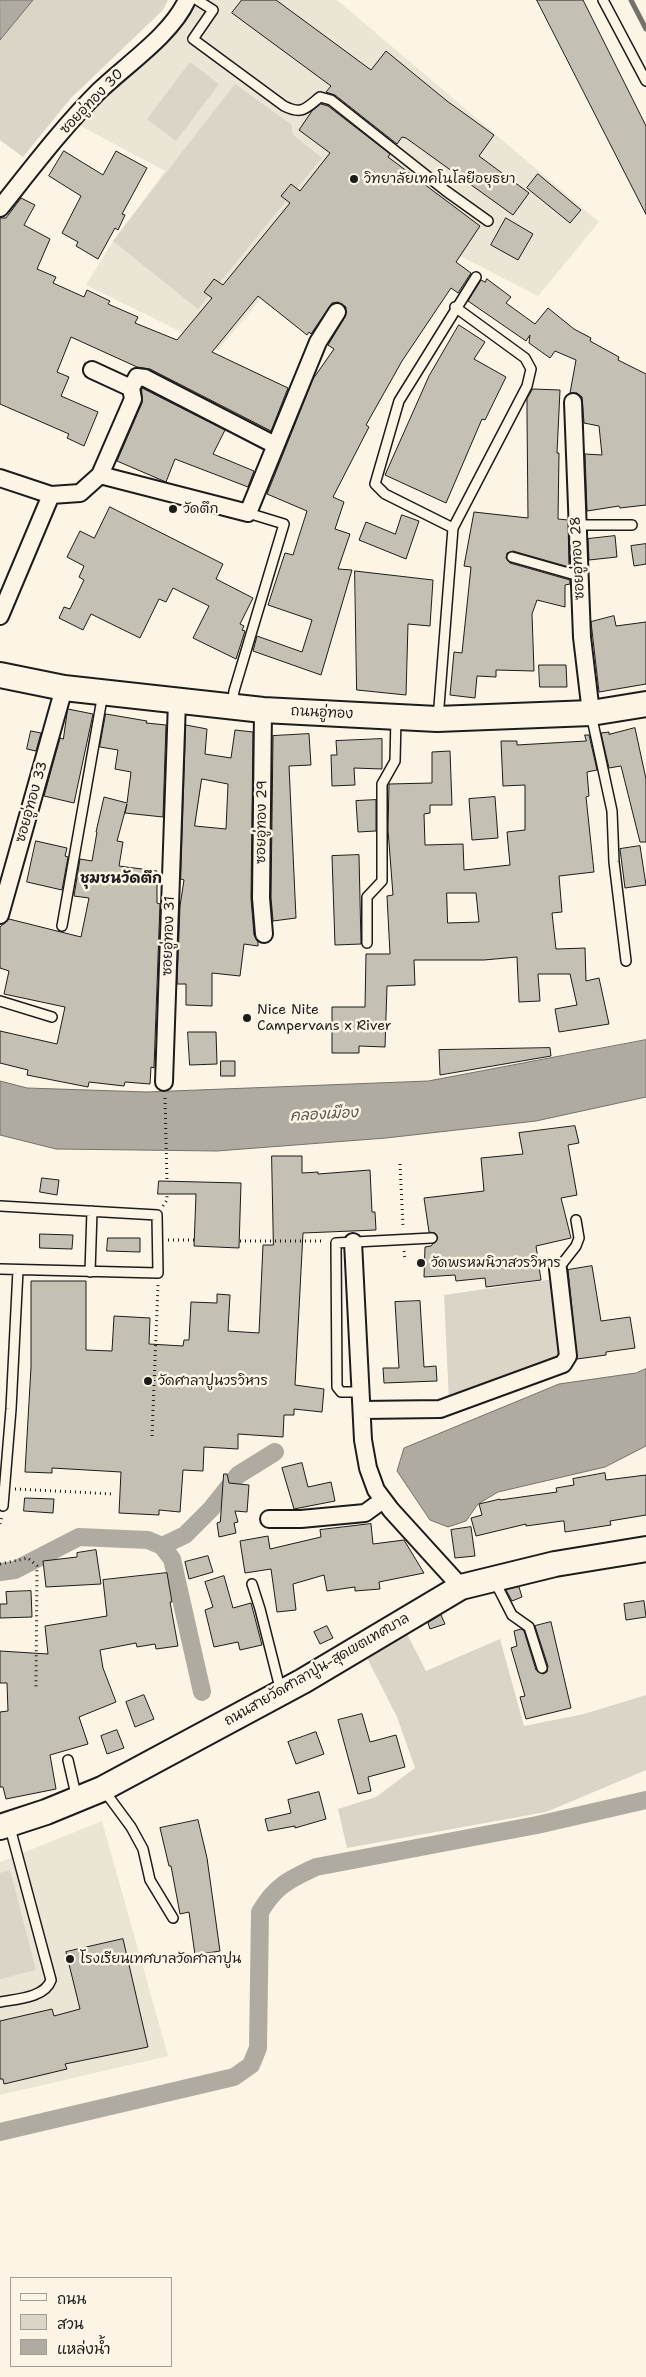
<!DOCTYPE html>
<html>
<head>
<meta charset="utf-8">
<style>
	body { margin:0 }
	#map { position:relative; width:646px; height:2377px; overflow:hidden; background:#fcf5e5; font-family:"Shantell Sans","Playpen Sans Thai",sans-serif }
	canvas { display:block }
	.legend { position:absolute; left:10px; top:2277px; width:162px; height:90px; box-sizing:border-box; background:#fcf5e5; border:1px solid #a29e95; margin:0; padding:6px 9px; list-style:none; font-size:15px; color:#1c1c1c }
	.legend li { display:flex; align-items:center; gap:10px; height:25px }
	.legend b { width:25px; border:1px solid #a29e95 }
</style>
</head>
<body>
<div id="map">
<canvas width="646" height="2377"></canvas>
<ul class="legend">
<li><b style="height:6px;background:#fcf5e5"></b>ถนน</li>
<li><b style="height:14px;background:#dbd5c8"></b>สวน</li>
<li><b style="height:14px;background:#b0aba1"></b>แหล่งน้ำ</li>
</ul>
</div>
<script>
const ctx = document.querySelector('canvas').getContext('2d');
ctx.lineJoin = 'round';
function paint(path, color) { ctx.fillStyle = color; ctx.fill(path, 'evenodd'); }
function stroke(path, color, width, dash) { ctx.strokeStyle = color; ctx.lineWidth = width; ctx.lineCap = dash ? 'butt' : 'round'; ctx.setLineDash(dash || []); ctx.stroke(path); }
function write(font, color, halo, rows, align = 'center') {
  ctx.font = font + ' "Shantell Sans","Playpen Sans Thai",sans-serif'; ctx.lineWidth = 5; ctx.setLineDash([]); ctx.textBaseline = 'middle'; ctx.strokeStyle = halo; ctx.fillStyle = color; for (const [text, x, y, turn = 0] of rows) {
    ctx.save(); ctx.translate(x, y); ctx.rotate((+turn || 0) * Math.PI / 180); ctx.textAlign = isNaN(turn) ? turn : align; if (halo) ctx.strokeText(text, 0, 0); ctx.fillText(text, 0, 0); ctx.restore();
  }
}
paint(new Path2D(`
	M193 0H337L599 222 538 296 429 240 354 187 218 350 86 285 113 241 165 171 77 124 162 48 187 16Z
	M102 1821 168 2056 0 2095V1862Z`), '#ebe5d6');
paint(new Path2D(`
	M0 0H168L163 10 71 98 23 157 0 140Z
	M190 62 219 84 176 141 147 119Z
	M235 84 292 125V134L322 158 297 188 291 184 281 196 286 201 198 309 113 241Z
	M554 1279 562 1353 558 1360 449 1401 444 1295Z
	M406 1632 426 1671 500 1639 524 1726 584 1714 646 1695V1770L546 1812 347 1848 338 1809 376 1797 415 1768 397 1717 366 1656Z
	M10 1870 36 1970 0 1979V1873Z`), '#dbd5c8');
const water = new Path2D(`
	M0 0H33L0 40Z
	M646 1040V1097L536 1121 386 1138 217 1151 56 1149 0 1135V1081L27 1088 147 1092 428 1081Z
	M646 1369V1446L605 1467 498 1492 478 1504 466 1521 448 1527 430 1520 397 1471 404 1448 559 1384 636 1373Z`);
paint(water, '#b0aba1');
stroke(water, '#75726c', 1);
stroke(new Path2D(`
	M631 0 646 29`), '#75726c', 5);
stroke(new Path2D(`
	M162 1546 185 1535 211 1509 238 1475 275 1452
	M0 1572 15 1570 79 1537 148 1540 162 1546 172 1559 202 1692
	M0 2132 234 2077 251 2065 258 2048 260 1912C276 1885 289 1880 316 1867L537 1825 646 1800`), '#b0aba1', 18);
const building = new Path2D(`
	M242 0H276L371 70 386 51 447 101 494 135 479 156 529 193 513 215 406 138 402 137 397 144 335 95 326 92 331 86 232 13Z
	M537 0H583L646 126V214Z
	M321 104 328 106 390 154 388 157 480 226 456 262 471 273 458 293 451 288 402 361 366 425 369 427 333 497 344 502 335 529 350 534 338 569 352 570 321 675 253 651 257 636 302 652 312 620 268 605 285 553 293 555 307 511 267 494 313 379 334 349 328 345 345 317 346 307 338 302 332 303 311 334 309 332 307 335 258 296 212 352 288 388 271 431 150 369 137 367 71 337 57 372 69 377 61 396 98 412 84 446 67 438 69 434 0 404V218H6L21 198 35 205 24 225 50 239 37 269 56 277 53 283 84 297 87 290 110 301 108 304 138 317 135 323 177 340 212 298 204 292 214 279 223 285 290 203 281 196 291 184 300 191 330 153 299 130 312 111Z
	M64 151 103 175 116 151 147 168 122 214 125 215 118 230 115 228 98 259 76 246 78 242 62 233 81 196 49 176Z
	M538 174 581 210 570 223 527 188Z
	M506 218 533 234 518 260 491 245Z
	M487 279 511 297 506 303 535 324 548 308 574 329 591 338 590 341 619 357 618 360 646 374V505L620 508 619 506 587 511 585 454 602 455 599 426 584 423 582 397 577 393H570L576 360 555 351 550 358 529 343 530 335 526 341 468 301 481 280 485 282Z
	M459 325 485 342 474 359 506 377 485 420 482 419 446 503 385 475 429 376Z
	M142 388 225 430 213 454 254 471 248 487 175 459 166 482 117 461 142 403Z
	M533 389 560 390 557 453H559L558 519 568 520 569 567 513 551 507 553 506 558 510 563 570 580V584L565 585V607L537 600 532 614 534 671 496 670V677L477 676 475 698 450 695 454 652 462 653 471 567 464 566 474 512 528 518 527 415V399Z
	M110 507 223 564 216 579 253 598 240 624 244 626 242 630 245 631 236 659 193 638 209 606 173 588 166 602 159 599 140 638 91 614 83 630 59 618 64 607 70 609 84 580 79 577 84 566 67 557 80 531 94 538Z
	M402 515 419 521 406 559 359 540 366 522 395 534Z
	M615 536 617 557 589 560 588 539Z
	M646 544V564L634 566 631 546Z
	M355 571 433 580 430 626 408 624 406 695 357 690Z
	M614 616 616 626 646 622V684L599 692 591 622Z
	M539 665H566L567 687H540Z
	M68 709 93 714 74 803 44 796 60 738 63 739Z
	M106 714 147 721 146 723 166 725 163 817 125 813 127 804 117 841 123 842 119 866 157 871V903L160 904 154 1068 151 1067 150 1084 125 1082 124 1086 89 1082 88 1087 27 1075 28 1070 0 1063V1031L57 1044 65 1007 4 994 9 971 0 968V927L9 919 81 937 89 898 74 896 80 859 92 861 97 832H96L104 797 127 803 131 772 115 769 118 750 100 747Z
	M186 725 207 729 205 754 231 758 235 730 253 732 251 898 254 935 258 942V946L244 944 240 976 212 973V1006L186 1005V984H177L180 906 184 880 181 879ZM202 779 228 784 226 829 195 826Z
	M635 728 646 779V842H640L621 766 609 768 601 733 609 732V734Z
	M31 731 41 733 36 751 27 749Z
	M309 734 311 765 289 766 296 918 273 921 271 898 273 736Z
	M585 735H589L597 770 587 772 589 796 586 797 594 872 559 876 562 912 552 913 556 949 585 948 586 981 599 978 609 1024 559 1032 555 1009 577 1005 570 974H538L540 1001 519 1002 517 957 484 960H414L415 985 387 986 385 1047 359 1046V1053H332V1007H365L366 954H390L387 896 393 895 388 830 389 784 432 783V752L450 751 452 805H430V813L424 814 425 845 463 844 464 870 510 865 507 832 525 830V785L503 786 501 741H517V745L586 741ZM447 893H476L479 922 448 923Z
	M382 739V769L354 768 355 785 332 786 331 755H337L336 741Z
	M495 797 498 838 472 840 469 799Z
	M376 800V831L358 832 356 801Z
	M36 841 67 848 65 856 68 857 62 890 27 882Z
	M640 846 646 885 625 888 620 849Z
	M359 855 361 944 335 945 332 856Z
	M188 1032H216L217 1064 190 1065Z
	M550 1048 551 1056 440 1075 439 1050Z
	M221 1061H235V1076H221Z
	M575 1126 579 1143 568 1145 577 1195 561 1198 571 1238 536 1246 541 1280 486 1287 485 1278 456 1281 455 1275 424 1277 425 1247 431 1246 438 1238 435 1233 429 1232 424 1198 484 1191 481 1158 523 1154 519 1133Z
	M272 1156H302V1173L318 1172V1174L370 1170 372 1212H375L376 1230 303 1233 295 1385 324 1389 322 1412 294 1409V1415H284L283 1437 238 1434V1449L204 1447 203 1471 183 1470 180 1512 159 1510V1515L119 1513 121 1472 52 1468V1473L25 1472 31 1367V1281H86V1350L112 1351 114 1316 150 1318 149 1344 183 1346 184 1340H189L191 1302 217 1303V1294L230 1295 228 1331 259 1333 263 1245H273Z
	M42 1178 59 1180 57 1195 40 1192Z
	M159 1181 241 1183 239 1248 194 1246 196 1194H158Z
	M40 1234 73 1235 72 1249 40 1248Z
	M108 1238H140V1252L107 1251Z
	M592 1266 601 1321 630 1317 635 1348 606 1352V1355L577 1359 568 1270Z
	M420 1301 424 1367 436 1366 437 1381 384 1383 383 1368H399L395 1302Z
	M302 1463 308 1487 331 1482 335 1501 294 1509 282 1468Z
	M605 1473 606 1480 646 1475V1515L610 1521 611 1525 565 1532 564 1521H562L526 1526V1524L476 1536 471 1518 482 1515 479 1504 500 1499V1500L557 1492 556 1488 574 1485 573 1479Z
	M224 1474H227L229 1483 249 1485 247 1512 235 1511 238 1522 234 1523 236 1533 219 1537 217 1523 220 1522Z
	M25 1498 54 1499 53 1513 24 1511Z
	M371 1524 373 1544 404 1540 424 1573 379 1582 380 1589 355 1591V1587L327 1591 324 1575 293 1584 296 1610 277 1612 271 1569 245 1573 240 1541 268 1536 270 1549 321 1537 320 1530Z
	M471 1527 475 1556 455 1558 451 1530Z
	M96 1550 101 1584 46 1587 43 1561 77 1557V1553Z
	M208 1556 213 1572 189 1579 185 1562Z
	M167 1573 172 1602H170L178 1646 156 1649 155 1644 137 1647 136 1643 100 1650 103 1668 116 1702 79 1717 88 1744 50 1755 56 1789 6 1799 3 1787H0V1712L8 1711 7 1683H0V1651L48 1654 45 1626 107 1616 103 1580Z
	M224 1576 233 1608 251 1603 262 1645 240 1650 238 1642 214 1647 205 1610 213 1607 205 1582Z
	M519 1587 522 1597 512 1601 506 1590Z
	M31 1591 32 1617 0 1618V1604H7L6 1592Z
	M644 1601 646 1617 626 1620 624 1604Z
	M441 1615 445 1624 430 1629 428 1623Z
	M551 1622 571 1708 526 1719 520 1697 525 1696 511 1648 517 1646 514 1631 521 1629 524 1631 536 1670 543 1674 547 1672 548 1666 535 1626Z
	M327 1626 333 1638 320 1644 314 1632Z
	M144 1695 154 1719 135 1727 126 1702Z
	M362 1714 370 1742 396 1735 405 1767 368 1777 371 1791 358 1794 338 1720Z
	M117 1730 124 1748 107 1754 101 1736Z
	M316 1732 324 1754 296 1764 288 1742Z
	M319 1792 326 1819 295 1828V1826L268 1831 265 1819 291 1813 288 1800Z
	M198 1820 207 1858 220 1951 195 1955 189 1912 180 1914 171 1866H169L160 1828Z
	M123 1939 148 2047 65 2064 67 2069 4 2084 3 2079H0V2021L52 2009 54 2016 80 2009 66 1952Z`);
paint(building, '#c4c0b3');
stroke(building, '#1c1c1c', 1);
const lane = new Path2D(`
	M197 0 213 10 193 39 284 106C302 115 305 109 320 97L331 100 446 191 488 221
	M603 0 646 81
	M577 525H632
	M453 528 385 494 375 484 399 401 476 277
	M512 557 579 576
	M232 707 234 691 284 524 248 513
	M591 714 612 811 614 862 626 961
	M438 719 453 528 527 386 531 369 525 358 455 307
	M62 926 103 693
	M367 943V897L382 881V784L395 761 396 718
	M0 1001 52 1017
	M0 1206 157 1215 158 1273 0 1269
	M558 1269 576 1246 579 1238 576 1220
	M90 1272 92 1211
	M361 1392H341L337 1387 336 1243 432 1238
	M3 1506 11 1409 18 1270
	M494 1580 512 1615 529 1627 542 1668
	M252 1584 260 1609 281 1692
	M68 1760 77 1799
	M103 1789 131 1827 143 1849 150 1880 173 1918
	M0 2002C16 1999 45 1998 51 1980L9 1824`);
const street = new Path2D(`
	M0 208C32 168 63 127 99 91 127 64 171 35 187 0
	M92 370 131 388 133 399 100 475
	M131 388 137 377 145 378 275 445
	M573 402 582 637 591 713
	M0 478 51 495
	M0 616 51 495 80 493 100 475 248 513 318 342 337 312
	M263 710 261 898 264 934
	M0 915 64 688
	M164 1082 177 701
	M353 1242 363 1440 368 1468 376 1490 391 1510 461 1587
	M362 1410 440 1409 563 1364 568 1356 558 1269
	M269 1519H301L365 1513 383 1500`);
const secondary = new Path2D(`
	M0 675 64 688 263 710 437 719 591 713 646 704
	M0 1827 46 1812 102 1789 303 1681 461 1587 555 1564 646 1549`);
stroke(lane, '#1c1c1c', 12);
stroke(street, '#1c1c1c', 20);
stroke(secondary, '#1c1c1c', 28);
stroke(new Path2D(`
	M165 1098 167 1181
	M400 1164 403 1227
	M163 1206 167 1200V1194
	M168 1240H195
	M240 1241H324
	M404 1251 405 1260
	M152 1436 158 1285
	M15 1489 113 1494
	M0 1524 2 1516
	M0 1564 28 1558 37 1566 36 1688`), '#1c1c1c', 3, [1, 4]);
stroke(lane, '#fcf5e5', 9);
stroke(street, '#fcf5e5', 16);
stroke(secondary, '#fcf5e5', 24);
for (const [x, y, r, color] of [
	[354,179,5,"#1c1c1c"],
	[173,509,5,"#1c1c1c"],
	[247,1018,5,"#1c1c1c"],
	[421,1263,5,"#1c1c1c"],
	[148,1381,5,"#1c1c1c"],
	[70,1959,5,"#1c1c1c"]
]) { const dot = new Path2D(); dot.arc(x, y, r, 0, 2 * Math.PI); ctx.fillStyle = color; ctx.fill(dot); stroke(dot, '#fcf5e5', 2); }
write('14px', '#1c1c1c', '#fcf5e5', [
	["ซอยอู่ทอง 30",92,102,-46],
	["ซอยอู่ทอง 28",578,558,-93],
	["ถนนอู่ทอง",322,713,3],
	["ซอยอู่ทอง 33",32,802,-74],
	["ซอยอู่ทอง 29",262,822,-89],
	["ซอยอู่ทอง 31",169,936,-88],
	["ถนนสายวัดศาลาปูน-สุดเขตเทศบาล",317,1670,-30]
]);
write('14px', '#1c1c1c', '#fcf5e5', [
	["วิทยาลัยเทคโนโลยีอยุธยา",364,179],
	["วัดตึก",183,509],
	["Nice Nite",257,1010],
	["Campervans x River",257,1026],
	["วัดพรหมนิวาสวรวิหาร",431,1263],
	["วัดศาลาปูนวรวิหาร",158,1381],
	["โรงเรียนเทศบาลวัดศาลาปูน",80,1959]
], 'left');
write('bold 15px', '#1c1c1c', '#fcf5e5', [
	["ชุมชนวัดตึก",121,879]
]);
write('italic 15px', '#575551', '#fcf5e5', [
	["คลองเมือง",324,1115,-3]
]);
</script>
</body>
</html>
